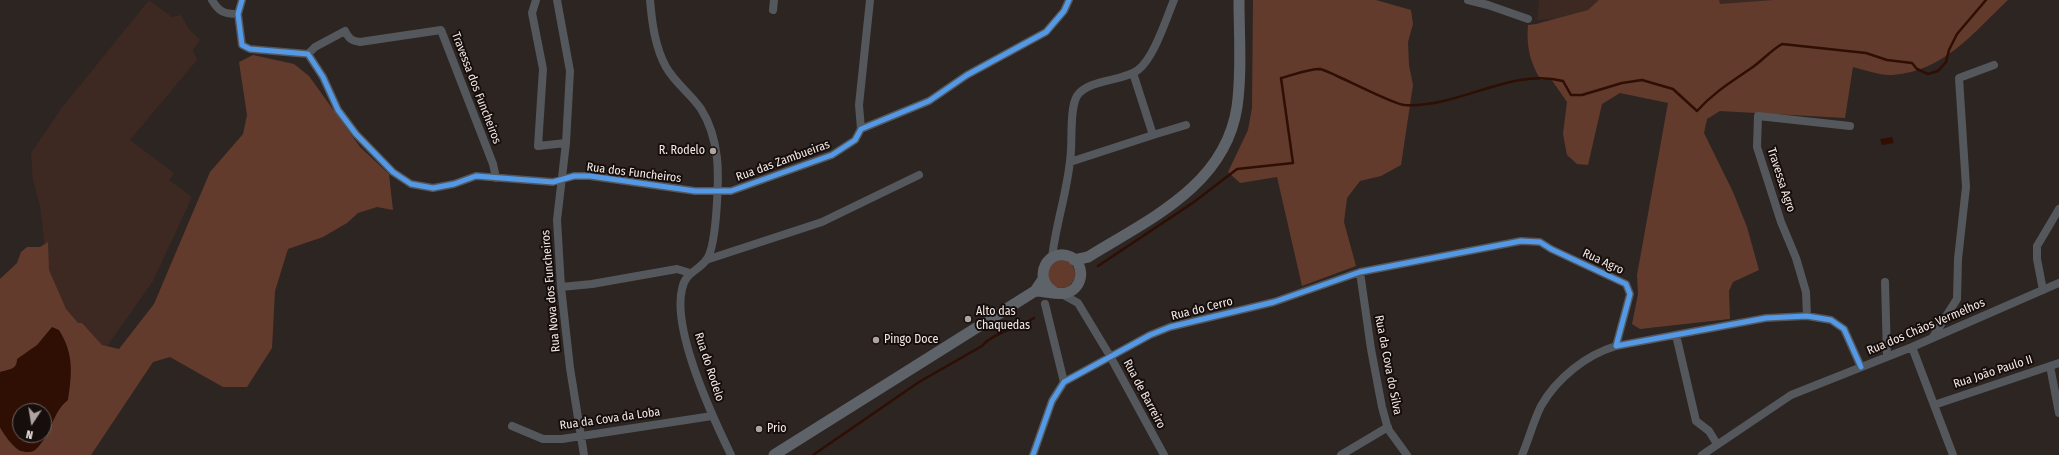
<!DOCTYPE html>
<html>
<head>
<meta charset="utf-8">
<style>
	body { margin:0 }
	#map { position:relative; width:2059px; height:455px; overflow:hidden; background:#2d2522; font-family:"Fira Sans Condensed",sans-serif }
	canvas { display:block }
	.north { position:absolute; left:12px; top:403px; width:40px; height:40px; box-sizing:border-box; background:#150e0c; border:1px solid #6e6562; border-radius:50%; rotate:192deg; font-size:11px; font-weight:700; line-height:16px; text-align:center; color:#f3e8e4 }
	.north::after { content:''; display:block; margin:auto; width:14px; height:18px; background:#aea4a0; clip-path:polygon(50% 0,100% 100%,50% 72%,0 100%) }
</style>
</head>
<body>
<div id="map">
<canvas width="2059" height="455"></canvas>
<div class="north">N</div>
</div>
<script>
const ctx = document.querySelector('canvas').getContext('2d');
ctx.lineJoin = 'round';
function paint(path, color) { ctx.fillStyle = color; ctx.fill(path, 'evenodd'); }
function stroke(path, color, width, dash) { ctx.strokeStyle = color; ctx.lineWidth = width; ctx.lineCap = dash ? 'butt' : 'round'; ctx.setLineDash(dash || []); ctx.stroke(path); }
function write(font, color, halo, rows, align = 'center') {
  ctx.font = font + ' "Fira Sans Condensed",sans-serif'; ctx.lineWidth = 4; ctx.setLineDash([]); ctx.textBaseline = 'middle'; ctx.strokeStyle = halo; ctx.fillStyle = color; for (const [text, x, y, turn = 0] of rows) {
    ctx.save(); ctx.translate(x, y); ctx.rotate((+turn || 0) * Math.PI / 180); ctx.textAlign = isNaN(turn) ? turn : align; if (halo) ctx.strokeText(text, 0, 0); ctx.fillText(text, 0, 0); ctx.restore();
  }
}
paint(new Path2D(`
	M149 0 172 17 181 15 189 29 200 40 193 50 197 60 130 140 174 173 169 180 192 197 153 281 105 349 82 323H75L50 294 40 206 33 181 31 153 61 109Z
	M1539 0H1800L1537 20Z`), '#3d2921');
paint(new Path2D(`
	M1253 0H1376L1411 10 1413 24 1408 42 1409 65 1413 85 1401 165 1381 176 1360 181 1347 198 1344 222 1356 266 1302 286 1277 177 1240 183 1228 172 1248 130 1252 108Z
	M1599 0H1719L1720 4 1774 0H2008C1973 33 1944 71 1893 75 1881 76 1865 70 1853 67L1845 118 1720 111 1707 119 1704 133 1733 192 1747 227 1759 270 1733 282 1729 291 1730 319 1640 329 1632 324 1638 294 1637 275 1668 103 1620 93 1602 104 1588 165 1577 164 1567 155 1563 134 1567 102 1551 79 1541 80C1530 64 1526 44 1528 25L1536 24 1588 10Z
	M253 55 294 64 309 76 360 147 389 174 393 210 377 207 358 213 347 223 323 237 288 249 275 291 272 348 247 387H223L170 357 153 362 91 455H0V279L17 263 21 252 27 247H40L48 242 49 270 66 309 78 323H82L102 345 119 349 154 304 210 172 243 134 247 115 239 62ZM20 411H44V435H20Z
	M1047 274a14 14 0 1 1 28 0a14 14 0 1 1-28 0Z`), '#633b2c');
paint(new Path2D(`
	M1892 137 1894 143 1882 145 1880 139Z
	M52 327 59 330C74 354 72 373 68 400 52 412 51 437 35 450 31 453 25 452 21 451 14 449 2 432 0 427 0 417 0 384 0 372 9 369 17 370 17 359L37 345ZM20 411H44V435H20Z`), '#2f0e03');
stroke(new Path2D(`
	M1098 266 1194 202 1237 169 1293 163 1281 78C1293 75 1308 69 1320 69 1325 70 1332 74 1337 76 1351 82 1393 104 1404 105 1457 109 1511 67 1563 81L1571 95H1582L1622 83 1642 80 1673 89 1697 111C1713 93 1731 82 1750 69 1762 61 1770 51 1782 44L1866 53 1887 60 1912 63 1917 69 1928 74 1938 71 1946 62 1949 50 1957 34 1986 0
	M813 455 919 382 982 346C993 333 1018 328 1034 318`), '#2f0e03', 2.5);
stroke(new Path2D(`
	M212 0C219 12 224 14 238 14
	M242 0 238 14 242 45 250 49 308 54 323 77 338 110 356 134 393 172 411 184 433 188 454 184 476 176 553 182 574 176H590L695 191H731L832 155 855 140 861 129 929 101 967 75 1046 32 1064 11 1069 0
	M536 0 532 13 543 69 538 146 566 143
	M557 0 570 71 566 143 557 220 561 287 570 368 584 455
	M650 0C652 23 655 47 666 67 675 83 691 94 701 109 710 123 715 141 717 158 719 177 717 244 707 259 699 271 685 272 682 289 672 331 712 416 731 455
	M1468 0 1488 5 1528 19
	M773 10 774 0
	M308 54 315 47 345 31C349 39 352 41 360 42L441 30 493 164 496 178
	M861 129 859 105 870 0
	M1153 135 1186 125
	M1070 162 1153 135 1133 73
	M1052 258C1056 221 1069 188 1071 150 1072 136 1070 107 1077 96 1088 79 1122 82 1138 70 1154 58 1166 19 1174 0
	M706 260 822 222 919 175
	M1360 272 1371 349 1382 407 1388 429 1407 455
	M1885 282 1887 357
	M561 287 592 284 677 269 690 273
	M2043 290 2037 259V246L2059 209
	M1060 293 1078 303 1110 356 1164 455
	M1045 304 1064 382
	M1807 316 1806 292 1796 258 1781 222 1757 147 1758 116 1850 126
	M1676 335 1696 421 1709 431 1717 444
	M1933 337 1957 299 1958 259 1966 187 1959 78 1994 65
	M1912 347 1953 455
	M2050 366 2059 413
	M1934 405 2059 363
	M512 426 543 439H562L712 416
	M1033 455 1052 401 1064 382 1150 335 1170 327 1274 302 1360 272 1521 241 1540 242 1551 249 1626 284 1630 294 1616 346 1766 318 1807 316 1831 320 1844 329 1861 367
	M1341 455 1388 427
	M1522 455C1529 439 1533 422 1541 406 1557 378 1586 355 1616 346
	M1702 455 1791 395 1912 347 2059 283`), '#54585d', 8);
stroke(new Path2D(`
	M1074 260 1088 257C1149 219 1225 186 1237 107 1242 72 1239 35 1239 0
	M1035 291C1045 291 1057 295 1066 293 1083 289 1086 265 1071 257 1048 246 1031 278 1054 292
	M774 455 1035 291 1043 279`), '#5e6369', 11);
stroke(new Path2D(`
	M242 0 238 14 242 45 250 49 308 54 323 77 338 110 356 134 393 172 411 184 433 188 454 184 476 176 553 182 574 176H590L695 191H731L832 155 855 140 861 129 929 101 967 75 1046 32 1064 11 1069 0
	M1033 455 1052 401 1064 382 1150 335 1170 327 1274 302 1360 272 1521 241 1540 242 1551 249 1626 284 1630 294 1616 346 1766 318 1807 316 1831 320 1844 329 1861 367`), '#5399e6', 5);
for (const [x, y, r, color] of [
	[713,151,4,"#aea4a0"],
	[968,319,4,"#aea4a0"],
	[876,340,4,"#aea4a0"],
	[759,429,4,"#aea4a0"]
]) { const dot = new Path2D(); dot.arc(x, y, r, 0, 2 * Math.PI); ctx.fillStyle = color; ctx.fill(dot); stroke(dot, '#150e0c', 1.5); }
write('12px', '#f3e8e4', '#150e0c', [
	["Travessa dos Funcheiros",476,88,69],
	["Rua das Zambueiras",783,161,-20],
	["Rua dos Funcheiros",634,173,7],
	["Travessa Agro",1781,180,72],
	["Rua Agro",1603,262,25],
	["Rua Nova dos Funcheiros",551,291,-95],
	["Rua do Cerro",1202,309,-14],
	["Rua dos Chãos Vermelhos",1926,327,-23],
	["Rua da Cova do Silva",1388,365,79],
	["Rua do Rodelo",709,367,72],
	["Rua João Paulo II",1993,372,-18],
	["Rua de Barreiro",1144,394,62],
	["Rua da Cova da Loba",610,419,-8]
]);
write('12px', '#f3e8e4', '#150e0c', [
	["R. Rodelo",705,151,"right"],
	["Alto das",976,312],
	["Chaquedas",976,326],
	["Pingo Doce",884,340],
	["Prio",767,429]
], 'left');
</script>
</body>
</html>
